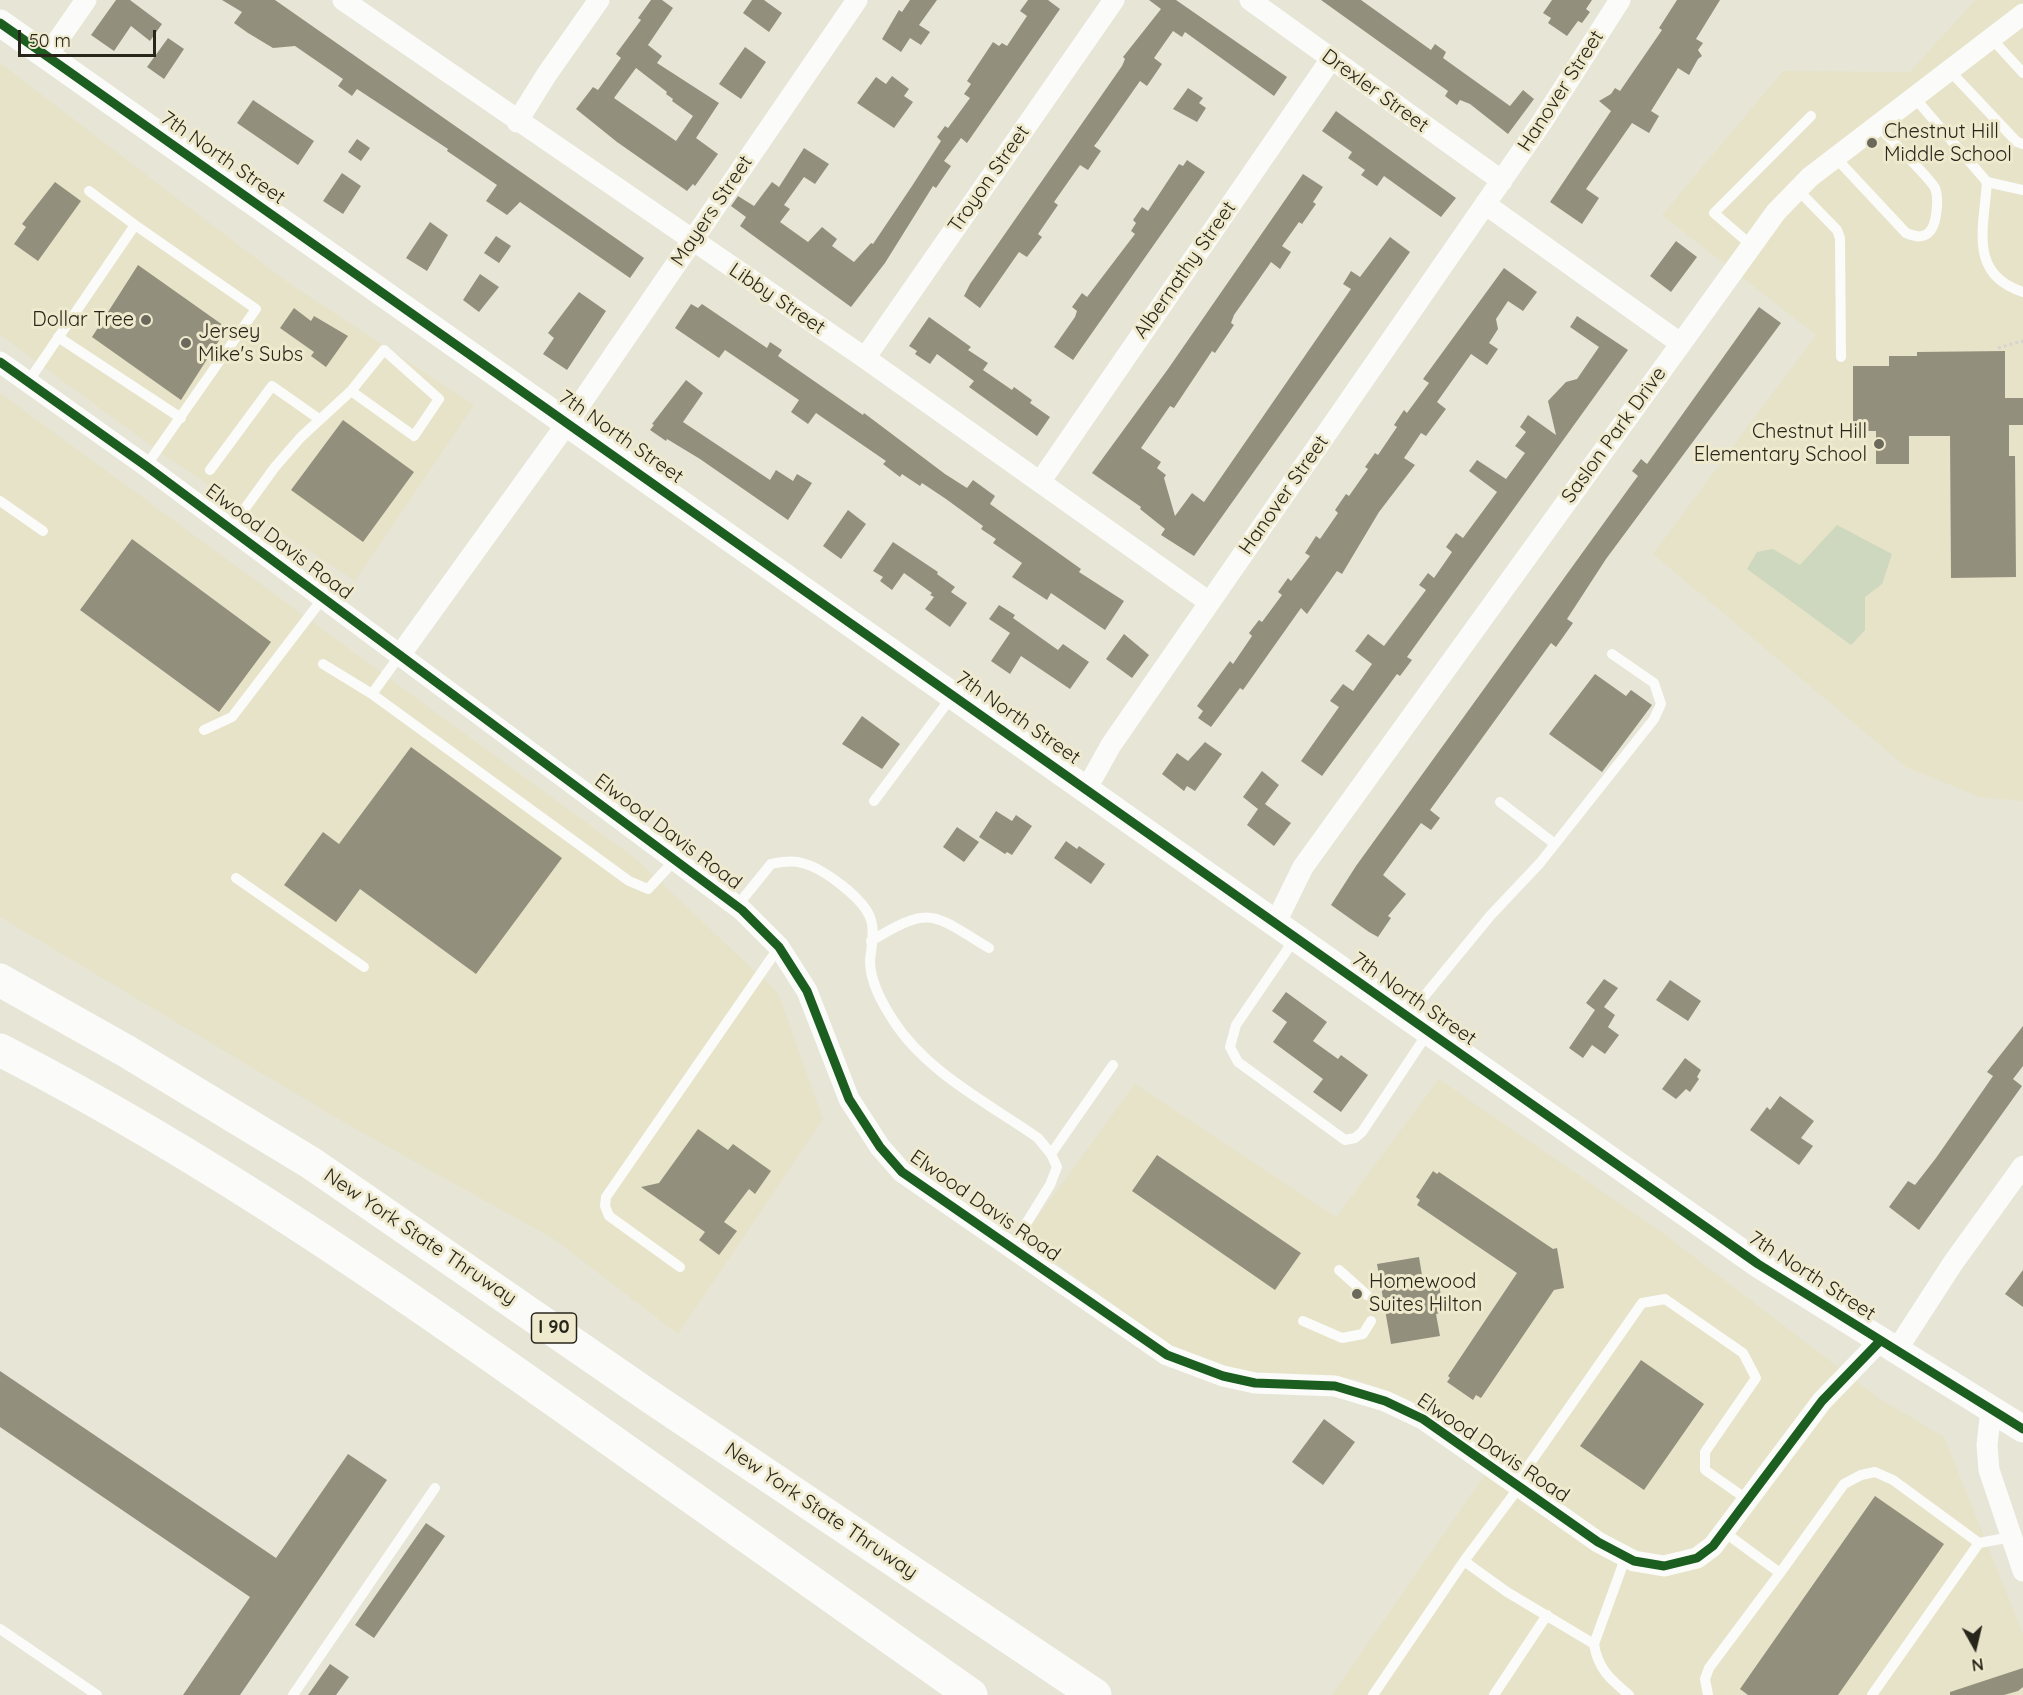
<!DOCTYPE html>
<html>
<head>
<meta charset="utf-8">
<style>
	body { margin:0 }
	#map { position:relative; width:2023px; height:1695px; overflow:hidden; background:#e7e5d6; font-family:Quicksand,sans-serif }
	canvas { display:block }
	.north { position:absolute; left:1945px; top:1617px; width:60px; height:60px; -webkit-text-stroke:4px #efeace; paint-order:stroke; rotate:172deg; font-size:16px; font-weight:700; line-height:24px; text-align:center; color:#28261b }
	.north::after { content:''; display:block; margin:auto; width:21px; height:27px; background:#28261b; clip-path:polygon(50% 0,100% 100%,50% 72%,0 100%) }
	.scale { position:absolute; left:18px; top:30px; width:138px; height:27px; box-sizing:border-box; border:3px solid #28261b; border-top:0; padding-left:8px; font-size:18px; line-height:21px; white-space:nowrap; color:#28261b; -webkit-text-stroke:4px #efeace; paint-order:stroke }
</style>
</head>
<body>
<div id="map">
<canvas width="2023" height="1695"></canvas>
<div class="north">N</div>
<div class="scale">50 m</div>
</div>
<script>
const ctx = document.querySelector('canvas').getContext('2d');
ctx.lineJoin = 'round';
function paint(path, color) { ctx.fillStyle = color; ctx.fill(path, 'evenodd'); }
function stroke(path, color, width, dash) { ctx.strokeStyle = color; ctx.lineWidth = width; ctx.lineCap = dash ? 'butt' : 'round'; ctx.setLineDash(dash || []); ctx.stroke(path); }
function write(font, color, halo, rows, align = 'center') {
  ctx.font = font + ' Quicksand,sans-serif'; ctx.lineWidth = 6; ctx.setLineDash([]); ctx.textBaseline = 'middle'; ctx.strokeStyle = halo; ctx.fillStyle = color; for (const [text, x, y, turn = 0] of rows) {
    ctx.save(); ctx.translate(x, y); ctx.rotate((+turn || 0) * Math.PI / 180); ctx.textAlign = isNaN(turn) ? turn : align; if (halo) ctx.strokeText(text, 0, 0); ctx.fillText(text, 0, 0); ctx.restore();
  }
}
paint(new Path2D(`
	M1975 0H2023V801L1980 797 1906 767 1653 554 1816 335 1662 215 1783 71 1910 72Z
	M0 63 287 282 474 405 355 581 168 458 0 335Z
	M0 393 636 859 778 993 823 1119 678 1334 554 1239 347 1124 0 917Z
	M1439 1079 1660 1231 1880 1399 1944 1437 2023 1634V1695H1332L1497 1457 1420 1406 1357 1379 1229 1370 1176 1350 1022 1238 1135 1084 1336 1217Z`), '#e6e3c8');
paint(new Path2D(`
	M1837 525 1892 554 1882 584 1865 597V630L1851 645 1747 569 1757 552 1773 549 1800 565Z`), '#cdd8be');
paint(new Path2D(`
	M116 0H130L162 24 150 41 131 26 114 51 91 35Z
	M222 0H275L644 258 630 278 520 202 507 215 486 201 497 185 447 151 448 149 357 89 352 96 338 86 343 79 295 46 273 48 248 33 234 23 242 12Z
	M651 0H662L673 8 648 45 662 56 657 63 719 103 696 138 718 154 695 186 693 184 687 191 617 142 576 109 593 87 598 90 621 58 616 54 641 20 638 18ZM636 68 667 92 666 94 673 99 672 101 693 116 676 141 614 98Z
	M752 0H764L782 13 769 32 743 13Z
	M910 0H937L919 25 930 32 921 45 910 38 901 52 882 39 899 10 902 12Z
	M1028 0H1048L1060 9 967 143 961 138 944 161 951 166 936 188 933 186 885 263 851 307 740 226 746 217 731 206 738 196 754 206 772 182 779 187 804 148 829 164 815 184 804 177 784 205 790 209 780 222 808 242 822 227 837 239 832 246 854 262 871 243 873 244 912 186 941 141 937 137 945 126 948 128 970 98 964 94 971 84 967 81 993 42 999 46 1002 43 1007 46 1027 16 1020 11Z
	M1149 0H1176L1287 77 1274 96 1185 32 1182 37 1173 31 1154 58 1162 64 1147 86 1140 81 1098 141 1094 146 1101 151 1088 170 1080 165 1073 175 1054 202 1058 205 1038 234 1042 237 1027 257 1019 252 980 308 964 296 970 284 1122 66 1125 59 1123 57 1161 9Z
	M1321 0H1361L1431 50 1435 44 1446 52 1443 58 1510 106 1523 90 1534 99 1508 134 1470 104 1460 100 1457 105 1445 96 1448 91Z
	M1552 0H1592L1586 9 1590 12 1582 23 1578 21 1567 36 1548 23 1551 18 1543 13Z
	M1677 0H1720L1696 39 1703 43 1698 50 1702 56 1698 59 1689 75 1678 68 1651 111 1659 116 1649 133 1632 123 1586 189 1599 198 1582 224 1550 202 1611 111 1599 101 1611 94 1615 88 1620 91 1662 30 1659 28Z
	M168 38 184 49 164 79 147 67Z
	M745 47 766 62 741 99 719 84Z
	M892 76 909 89 904 96 913 102 894 128 857 103 876 77 886 84Z
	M1188 88 1203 98 1199 103 1206 108 1197 122 1173 109Z
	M253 100 314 141 298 165 237 123Z
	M1336 111 1456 198 1441 217 1384 176 1377 186 1361 175 1365 170 1348 158 1352 152 1322 131Z
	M357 139 370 148 361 161 348 152Z
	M1187 160 1205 172 1073 360 1054 347 1075 317 1077 311 1072 307 1082 293 1087 297 1135 234 1131 231 1136 223 1133 220 1142 207 1148 211 1179 164 1183 166Z
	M342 173 361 186 343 214 323 201Z
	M1303 174 1323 187 1313 202 1316 204 1302 224 1299 222 1282 246 1291 252 1280 269 1271 262 1269 265 1234 315 1231 323 1234 325 1215 353 1212 351 1174 408 1170 406 1141 448 1161 462 1157 468 1166 475 1164 478 1175 516 1192 493 1204 502 1351 289 1343 284 1351 271 1360 277 1390 237 1410 252 1194 556 1161 535 1165 529 1140 509 1141 507 1092 473 1168 369Z
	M55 182 81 201 38 261 14 244 26 227 22 224Z
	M430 222 448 235 427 271 406 258Z
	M496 236 511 246 499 263 484 253Z
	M1676 241 1697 257 1671 292 1650 276Z
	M138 265 227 328 181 400 92 337Z
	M1504 268 1537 292 1523 311 1508 301 1496 319 1498 329 1489 343 1498 349 1487 365 1471 354 1437 402 1446 409 1426 436 1421 433 1404 458 1415 465 1379 512 1342 574 1337 571 1307 614 1301 608 1243 690 1240 688 1211 727 1198 718 1203 711 1197 706 1230 661 1233 664 1252 636 1249 633 1259 620 1262 622 1282 595 1278 592 1288 578 1291 581 1310 556 1305 553 1316 536 1320 539 1338 513 1335 510 1346 494 1349 496 1368 469 1365 467 1375 453 1378 455 1397 427 1394 425 1404 410 1407 413 1429 383 1423 379Z
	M480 274 499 287 479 312 463 300Z
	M579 292 606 311 567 370 543 354 554 338 548 333Z
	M691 304 698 308 702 304 767 348 770 342 782 350 778 356 863 415 864 413 945 474 967 488 973 480 995 496 990 504 1081 569 1079 572 1124 601 1105 630 1051 593 1047 600 1012 577 1022 563 993 543 996 539 981 529 983 526 946 499 922 483 920 486 902 474 900 477 883 464 886 461 816 413 808 424 791 412 799 400 725 350 719 358 675 328Z
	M1759 307 1781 323 1606 559 1567 619 1573 623 1556 647 1551 643 1430 810 1440 818 1431 830 1421 823 1383 875 1406 894 1388 916 1391 918 1378 937 1369 932 1331 905 1356 866 1632 484 1638 476 1632 471 1641 459 1647 464Z
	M294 308 311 321 314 316 348 336 326 367 311 356 314 352 280 328Z
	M1577 316 1628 350 1407 657 1412 660 1400 676 1397 674 1322 776 1301 761 1339 707 1330 701 1343 684 1353 691 1372 664 1355 651 1368 634 1384 646 1426 590 1419 585 1428 573 1434 578 1452 552 1446 547 1456 533 1463 538 1497 492 1469 471 1477 460 1506 479 1525 453 1515 446 1526 432 1520 427 1528 415 1556 435 1548 401 1566 382 1577 379 1599 347 1570 327Z
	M929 317 971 347 968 350 988 363 983 370 1012 390 1014 387 1032 400 1030 403 1050 417 1037 436 969 387 974 381 937 354 930 364 915 354 917 351 909 346Z
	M2005 351V398H2023V425H2009V456H2015L2016 577 1951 578 1950 436H1909V464H1876V431H1853V366H1889V356H1917V352Z
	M686 380 703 393 683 422 770 480 776 470 793 481 797 474 812 483 788 520 700 459 667 439 666 441 650 430 654 425 652 424Z
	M343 420 414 472 363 542 291 490Z
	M848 510 866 524 841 559 823 546Z
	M132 539 271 642 219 712 80 610Z
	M893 542 938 572 937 574 955 587 951 592 967 603 950 627 925 609 934 597 930 595 932 593 904 573 892 590 880 581 883 577 873 571Z
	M999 605 1015 615 1013 618 1058 650 1063 644 1089 662 1070 689 1021 656 1010 674 991 661 1010 633 989 619Z
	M1124 634 1149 655 1132 678 1106 659Z
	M1595 674 1626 696 1631 690 1652 705 1602 772 1549 734Z
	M862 716 900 744 882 769 842 744Z
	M1205 742 1222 754 1195 791 1187 786 1184 791 1162 774 1177 753 1188 761Z
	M411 747 562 858 476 974 360 889 336 922 284 885 323 832 339 844Z
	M1262 771 1279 785 1265 804 1291 823 1274 846 1247 825 1258 809 1243 797Z
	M996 811 1012 821 1016 815 1032 826 1012 855 1007 852 1005 854 979 837Z
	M957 827 979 842 964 862 943 847Z
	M1066 841 1077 849 1079 846 1105 864 1091 884 1054 858Z
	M1604 979 1618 988 1604 1007 1615 1015 1608 1027 1619 1035 1605 1054 1592 1045 1583 1058 1569 1048 1595 1010 1586 1003Z
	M1670 980 1701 1001 1688 1021 1656 1000Z
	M1286 992 1327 1022 1313 1041 1338 1059 1341 1055 1368 1075 1341 1112 1313 1092 1323 1079 1273 1042 1287 1022 1272 1011Z
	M2023 1026V1066L2013 1079 2022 1086 1919 1230 1889 1207 1908 1181 1915 1185 1936 1158 1993 1076 1987 1072Z
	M1685 1058 1701 1070 1697 1077 1699 1079 1690 1092 1686 1089 1676 1099 1662 1089Z
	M1780 1096 1814 1121 1801 1138 1813 1146 1799 1165 1750 1130 1767 1107 1770 1110Z
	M698 1129 728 1150 733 1144 771 1171 755 1194 749 1189 724 1222 737 1231 719 1255 699 1240 705 1232 641 1187 659 1183Z
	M1157 1155 1301 1253 1275 1290 1132 1191Z
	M1433 1171 1437 1174 1439 1172 1553 1249 1557 1248 1564 1288 1554 1290 1481 1398 1476 1395 1473 1400 1447 1382 1450 1378 1448 1376 1517 1273 1417 1205 1420 1200 1416 1197Z
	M1419 1257 1423 1281 1438 1279 1444 1312 1436 1314 1440 1336 1391 1344 1377 1264Z
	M2023 1270V1307L2005 1294Z
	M1641 1360 1704 1404 1644 1490 1580 1446Z
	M0 1371 276 1558 348 1454 387 1480 240 1695H183L250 1597 0 1427Z
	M1324 1419 1355 1442 1323 1485 1292 1462Z
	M1875 1496 1944 1544 1838 1695H1748L1740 1689Z
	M426 1523 445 1536 374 1638 355 1625Z
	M330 1664 349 1677 336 1695H308Z
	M2023 1668V1687L2018 1691 2004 1695H1950V1692Z`), '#92907d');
stroke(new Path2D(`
	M1998 348 2023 341`), '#d5d4cf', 3, [3, 3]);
stroke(new Path2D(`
	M1992 39 2023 73
	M1949 70 2017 142 2023 144
	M1914 97 1987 182 2023 190
	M1835 157 1906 233C1916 237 1924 239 1931 230 1937 221 1939 198 1935 188 1931 179 1887 136 1877 125
	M1987 182C1984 228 1968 274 2023 292
	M1798 190 1837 230 1840 238 1841 357
	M89 191 135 225
	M1751 245 1714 213 1811 116
	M58 337 181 418
	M28 382 135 225 256 309 146 466
	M210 470 272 386 319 419
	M0 501 43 531
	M230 529 275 467 301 437 351 391 384 350 439 399 414 436 351 391
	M323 664 372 694 629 881 648 889 675 860
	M372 694 400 655
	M204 730 232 717 323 598
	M874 801 953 695
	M1500 802 1555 844
	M236 878 364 967
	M737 906 771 864C781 862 793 860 802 863 823 868 865 899 871 920 875 932 871 949 870 961 870 982 882 1003 893 1020 926 1072 988 1103 1038 1138L1051 1154 1057 1167 1050 1185 1011 1248
	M1296 937 1236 1025 1230 1047 1238 1062 1345 1140 1355 1138 1362 1132 1429 1031
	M871 941C931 905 931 913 989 948
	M1408 1016 1490 916 1540 863 1654 719 1661 704 1654 683 1612 654
	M1051 1154 1113 1065
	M680 1267 609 1216 605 1206 606 1197 779 947
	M1339 1270 1367 1295
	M1303 1321 1342 1338 1363 1334 1371 1321
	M1724 1532 1780 1573 1844 1484 1861 1475 1875 1472 1893 1480 1979 1543 2012 1537
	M1626 1556 1594 1644C1598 1669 1610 1679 1629 1695
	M0 1629 97 1695
	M1594 1644 1507 1592 1464 1561 1520 1486 1524 1472 1642 1303 1665 1299 1743 1353 1756 1378 1705 1452V1470L1748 1500
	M293 1695 435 1488
	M1373 1695 1464 1561
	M1494 1695 1547 1615
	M1708 1695 1705 1679 1709 1668 1780 1573
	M1872 1695 1979 1543`), '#fbfbf9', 10);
stroke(new Path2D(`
	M343 0 865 358 1209 602
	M1250 0 1502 181
	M47 56 86 0
	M517 122 547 74 599 0
	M1485 204 1680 343
	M865 358 1114 0
	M0 362 146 466 742 910 779 947 807 991 849 1099 880 1147 902 1172 1167 1355 1223 1376 1255 1383 1335 1386 1385 1401 1423 1419 1598 1542 1634 1561 1664 1566 1697 1558 1713 1546 1822 1401 1880 1341
	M1040 482 1331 59
	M400 655 568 422 857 0
	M1087 788 1111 745 1542 122 1620 0
	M1276 922 1303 867 1776 212 1810 177 2023 14
	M1896 1351 1953 1263 2023 1166
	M1991 1410 1987 1445 1989 1470 2023 1571`), '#fbfbf9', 21);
stroke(new Path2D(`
	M0 23 1758 1264 2023 1429`), '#fbfbf9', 27);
stroke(new Path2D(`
	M0 980 126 1051 311 1163 652 1398 1095 1695
	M0 1050C211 1158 405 1294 598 1431 722 1519 847 1606 971 1695`), '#fbfbf9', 33);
stroke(new Path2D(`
	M0 23 1758 1264 2023 1429
	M0 362 146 466 742 910 779 947 807 991 849 1099 880 1147 902 1172 1167 1355 1223 1376 1255 1383 1335 1386 1385 1401 1423 1419 1598 1542 1634 1561 1664 1566 1697 1558 1713 1546 1822 1401 1880 1341`), '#1b5e20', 9);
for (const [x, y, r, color] of [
	[1872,143,6,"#6b695c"],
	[146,320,6,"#6b695c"],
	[186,343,6,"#6b695c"],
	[1879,444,6,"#6b695c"],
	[1357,1294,6,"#6b695c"]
]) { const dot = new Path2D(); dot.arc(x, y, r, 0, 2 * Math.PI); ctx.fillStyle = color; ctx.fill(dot); stroke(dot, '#efeace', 2); }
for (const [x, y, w] of [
	[554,1328,45]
]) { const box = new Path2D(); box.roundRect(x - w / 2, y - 15, w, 30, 4.5); ctx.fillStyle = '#efeace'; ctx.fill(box); stroke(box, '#28261b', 1.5); }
write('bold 18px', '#28261b', null, [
	["I 90",554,1328]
]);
write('20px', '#28261b', '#efeace', [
	["Drexler Street",1375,91,36],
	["Hanover Street",1561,91,-57],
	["7th North Street",223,158,35],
	["Troyon Street",989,179,-55],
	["Mayers Street",712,211,-56],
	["Albernathy Street",1185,270,-55],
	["Libby Street",777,299,34],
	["Saslon Park Drive",1614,435,-54],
	["7th North Street",621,437,35],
	["Hanover Street",1284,495,-55],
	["Elwood Davis Road",279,542,37],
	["7th North Street",1018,718,35],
	["Elwood Davis Road",668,832,37],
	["7th North Street",1414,999,35],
	["Elwood Davis Road",985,1206,35],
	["New York State Thruway",420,1237,34],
	["7th North Street",1812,1276,33],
	["Elwood Davis Road",1493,1448,34],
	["New York State Thruway",821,1511,34]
]);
write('20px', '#28261b', '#efeace', [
	["Chestnut Hill",1884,132],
	["Middle School",1884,155],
	["Dollar Tree",134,320,"right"],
	["Jersey",198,332],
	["Mike's Subs",198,355],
	["Chestnut Hill",1867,432,"right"],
	["Elementary School",1867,455,"right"],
	["Homewood",1369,1282],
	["Suites Hilton",1369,1305]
], 'left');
</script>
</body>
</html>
